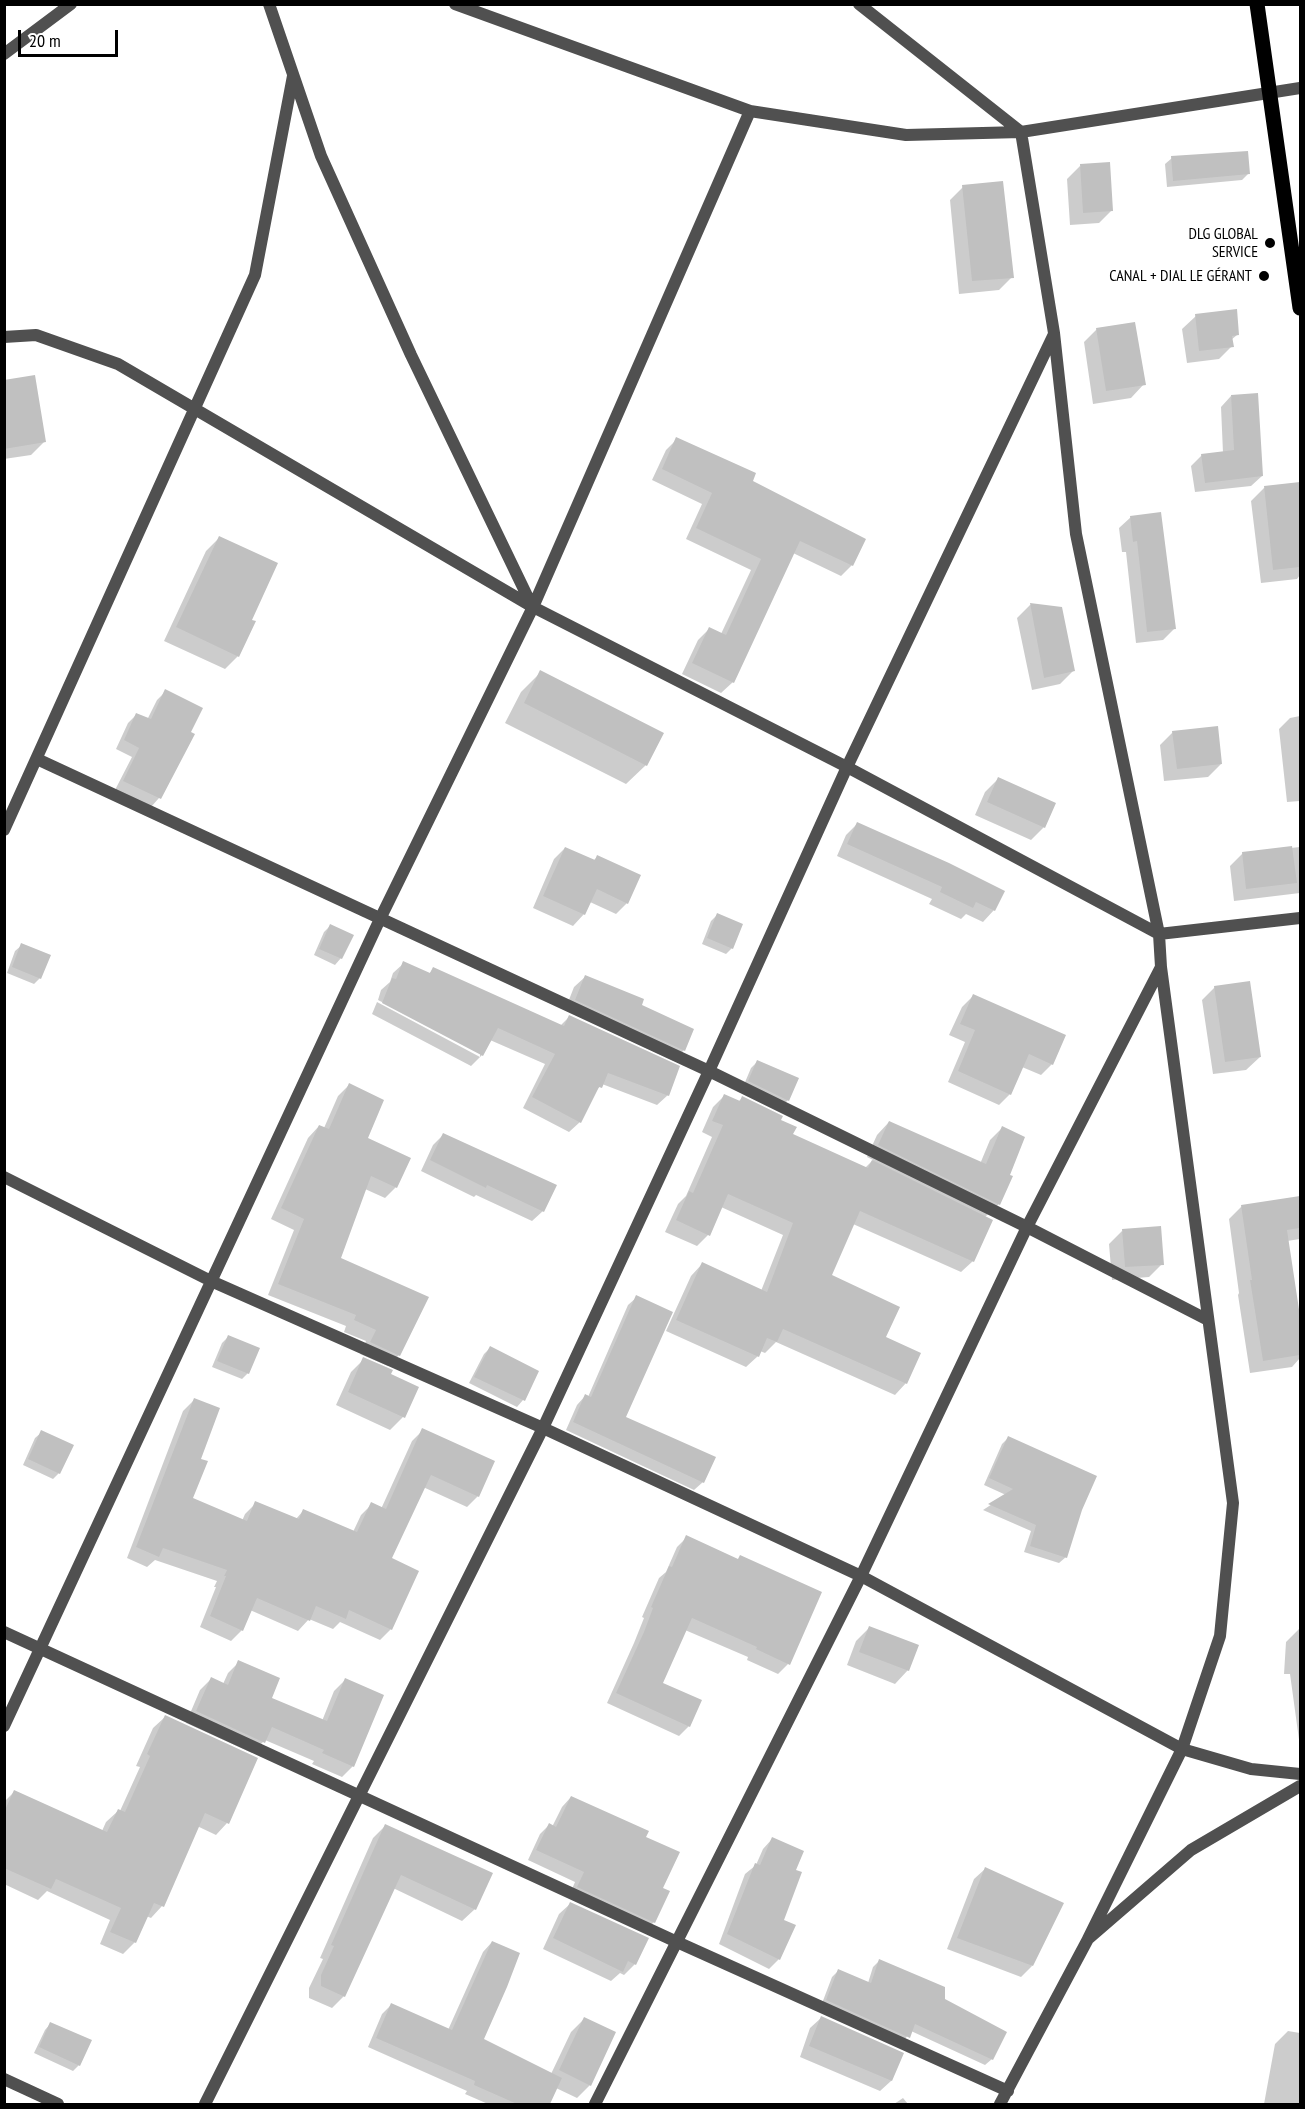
<!DOCTYPE html>
<html>
<head>
<meta charset="utf-8">
<style>
	body { margin:0 }
	#map { position:relative; width:1305px; height:2109px; overflow:hidden; background:#fff; font-family:"PT Sans Narrow",sans-serif }
	canvas { display:block }
	.frame { position:absolute; inset:0; border:6px solid #000; pointer-events:none }
	.scale { position:absolute; left:18px; top:30px; width:100px; height:27px; box-sizing:border-box; border:3px solid #000; border-top:0; padding-left:8px; font-size:18px; line-height:21px; white-space:nowrap; color:#000; -webkit-text-stroke:4px #fff; paint-order:stroke }
</style>
</head>
<body>
<div id="map">
<canvas width="1305" height="2109"></canvas>
<div class="frame"></div>
<div class="scale">20 m</div>
</div>
<script>
const ctx = document.querySelector('canvas').getContext('2d');
ctx.lineJoin = 'round';
function paint(path, color) { ctx.fillStyle = color; ctx.fill(path, 'evenodd'); }
function stroke(path, color, width, dash) { ctx.strokeStyle = color; ctx.lineWidth = width; ctx.lineCap = dash ? 'butt' : 'round'; ctx.setLineDash(dash || []); ctx.stroke(path); }
function write(font, color, halo, rows, align = 'center') {
  ctx.font = font + ' "PT Sans Narrow",sans-serif'; ctx.lineWidth = 6; ctx.setLineDash([]); ctx.textBaseline = 'middle'; ctx.strokeStyle = halo; ctx.fillStyle = color; for (const [text, x, y, turn = 0] of rows) {
    ctx.save(); ctx.translate(x, y); ctx.rotate((+turn || 0) * Math.PI / 180); ctx.textAlign = isNaN(turn) ? turn : align; if (halo) ctx.strokeText(text, 0, 0); ctx.fillText(text, 0, 0); ctx.restore();
  }
}
paint(new Path2D(`
	M1172 158 1248 174 1242 180 1167 187 1165 164Z
	M1080 166 1112 210 1099 223 1070 225 1067 179Z
	M963 187 1012 277 999 290 959 294 950 200Z
	M1196 316 1237 335 1231 340 1232 346 1219 359 1187 363 1182 329Z
	M1097 329 1144 384 1131 398 1093 404 1084 342Z
	M4 382 44 442 31 455 4 459Z
	M1231 396 1262 476 1251 486 1195 492 1191 466 1202 455 1223 453 1221 407Z
	M677 439 751 481 852 565 841 576 793 553 733 682 721 693 682 674 698 640 709 629 721 634 751 570 686 539 702 504 652 480 666 450Z
	M1300 484V575L1297 579 1261 583 1251 501 1264 488Z
	M1131 517 1175 628 1163 640 1136 643 1126 552H1122L1119 528Z
	M219 538 250 621 238 656 225 669 164 641 206 551Z
	M1030 605 1061 608 1073 671 1060 684 1032 690 1017 618Z
	M541 672 646 765 626 784 505 723 521 692Z
	M166 691 159 798 151 807 115 790 132 757 116 749 128 723 137 714 147 720 157 700Z
	M1300 716V811V801L1287 802 1279 729 1290 718Z
	M1173 732 1221 764 1208 777 1164 781 1160 745Z
	M998 779 1044 827 1031 840 975 815 985 792Z
	M858 823 994 910 983 922 966 914 961 919 929 904 932 899 837 856 846 835Z
	M1300 847V893L1234 901 1230 866 1243 853Z
	M565 848 593 861 597 857 627 903 616 914 590 902 584 914 573 926 533 908 554 859Z
	M717 915 732 948 726 954 702 944 711 921Z
	M330 926 341 958 335 965 314 955 324 932Z
	M22 945 40 978 34 984 7 973 15 951Z
	M404 963 429 974 433 969 560 1026 569 1017 668 1095 657 1105 602 1084 594 1093 580 1122 569 1132 523 1108 545 1064 490 1040 482 1055 471 1066 372 1014 377 1002 480 1057V1053L378 1000 381 990 390 982 393 973Z
	M585 977 640 1006 684 1050 674 1061 565 1010 574 987Z
	M1215 987 1260 1057 1246 1070 1213 1074 1202 1000Z
	M973 996 1052 1064 1041 1075 1022 1067 1010 1094 999 1105 948 1082 965 1042 949 1035 962 1007Z
	M757 1062 788 1100 782 1106 743 1087 751 1068Z
	M349 1085 366 1139 396 1187 385 1198 365 1189 339 1259 399 1355 388 1366 360 1354 366 1341 344 1332 346 1326 268 1295 294 1230 271 1219 308 1138 319 1126 324 1128 338 1096Z
	M724 1096 738 1102 742 1098 779 1120 791 1135 865 1168 873 1160 867 1157 877 1135 889 1122 980 1164 990 1140 1002 1128 999 1204 985 1217 973 1261 961 1272 853 1224 830 1276 884 1338 906 1383 895 1395 776 1342 765 1353 760 1351 758 1356 746 1367 666 1331 691 1276 702 1264 761 1291 783 1235 721 1207 708 1235 697 1246 665 1232 678 1204 686 1196 712 1137 702 1132 713 1107Z
	M443 1135 543 1211 532 1221 476 1195 474 1197 421 1171 433 1145Z
	M1300 1198V1239L1287 1241 1300 1325V1358L1292 1367 1250 1373 1238 1295 1239 1293 1229 1219 1242 1206Z
	M1122 1231 1162 1264 1149 1277 1112 1280 1109 1244Z
	M637 1297 624 1417 703 1482 694 1490 566 1430 577 1405 585 1396 588 1397 628 1305Z
	M228 1337 248 1373 242 1379 212 1367 222 1343Z
	M490 1348 537 1372 523 1400 517 1407 469 1383 484 1354Z
	M364 1359 389 1375 417 1388 403 1417 390 1430 336 1405 351 1372Z
	M194 1400 199 1460 191 1498 242 1521 245 1514 256 1503 296 1519 303 1511 353 1532 361 1515 372 1504 381 1509 412 1441 423 1430 478 1496 467 1507 423 1487 390 1559 391 1629 380 1640 340 1622 333 1629 309 1619 298 1631 250 1610 242 1630 231 1641 200 1627 216 1587H214L217 1581 155 1560 147 1567 127 1558 183 1411Z
	M42 1432 59 1473 53 1479 23 1465 35 1438Z
	M1008 1438 1081 1510 1066 1557 1059 1563 1024 1552 1031 1531 983 1510 1006 1495 984 1485 1002 1444Z
	M687 1537 737 1560 788 1664 778 1674 747 1660 748 1657 685 1630 661 1684 689 1726 679 1736 607 1703 634 1643 644 1618 642 1617 659 1578 666 1572 677 1547Z
	M869 1628 908 1670 895 1684 847 1665 856 1641Z
	M1299 1629H1300V1747L1290 1674H1284L1286 1642Z
	M239 1662 270 1699 322 1721 334 1691 345 1680 353 1766 342 1777 312 1764 314 1761 265 1740 252 1753 186 1723 200 1690 211 1679 223 1684 228 1673Z
	M165 1717 227 1823 216 1835 197 1826 162 1906 151 1918 146 1916 135 1942 123 1954 100 1944 110 1920 47 1891 38 1900 4 1884V1802L14 1792 102 1831 106 1822 118 1811H120L140 1767 136 1766 153 1728Z
	M571 1797 644 1837 661 1888 654 1922 645 1931 569 1896 575 1882 528 1860 540 1834 549 1825 552 1827 562 1807Z
	M385 1826 475 1909 462 1921 393 1888 344 1996 332 2008 309 1998V1988L323 1959 320 1958 373 1838Z
	M772 1839 794 1871 782 1921 779 1959 769 1969 719 1944 745 1874 756 1865 763 1849Z
	M985 1869 1032 1966 1021 1977 947 1949 974 1879Z
	M570 1904 635 1964 624 1975 620 1973 611 1981 543 1949 559 1914Z
	M492 1942 482 2040 551 2074 571 2032 584 2019 590 2085 577 2098 556 2088 549 2104H488L465 2094 467 2091 368 2047 382 2014 391 2005 448 2030 483 1952Z
	M879 1961 943 2000 992 2059 985 2065 911 2031 902 2043 821 2006 832 1977 838 1971 868 1983 873 1967Z
	M821 2018 902 2054 891 2081 880 2091 800 2057 810 2028Z
	M51 2023 79 2065 73 2071 34 2053 45 2030Z
	M1288 2031 1300 2033V2104H1264L1275 2044Z
	M903 2098 908 2104H894Z`), '#0003');
paint(new Path2D(`
	M1248 151 1250 174 1173 181 1171 156Z
	M1110 162 1113 211 1083 213 1080 164Z
	M1003 181 1014 278 972 281 962 185Z
	M1237 309 1239 335 1232 336 1234 347 1199 351 1195 314Z
	M1135 322 1146 385 1106 391 1096 328Z
	M35 375 46 442 4 449V380Z
	M1258 393 1263 476 1205 483 1201 454 1234 450 1231 395Z
	M676 437 756 473 753 481 866 539 853 566 800 541 734 683 692 663 709 627 726 635 761 559 696 528 712 493 662 469Z
	M1300 482V567L1273 570 1264 486Z
	M1161 512 1176 629 1147 632 1137 541 1133 542 1130 516Z
	M219 536 278 563 252 620 256 621 239 657 176 627Z
	M1030 603 1062 607 1075 671 1044 678Z
	M540 670 664 733 647 766 524 703Z
	M165 689 203 708 191 732 195 734 161 799 123 781 139 748 124 740 136 713 151 719Z
	M1218 726 1222 764 1177 769 1172 731Z
	M998 777 1056 803 1045 828 987 802Z
	M857 822 949 863 1005 891 995 911 976 902 973 908 940 892 942 887 847 844Z
	M1292 846 1297 883 1246 889 1242 852Z
	M565 847 595 860 597 855 641 875 628 904 597 889 585 915 543 896Z
	M717 913 743 924 733 949 707 938Z
	M330 924 354 935 342 959 319 949Z
	M21 943 51 955 41 979 12 967Z
	M403 961 430 973 433 967 564 1026 569 1015 680 1066 669 1096 608 1073 602 1088 599 1087 581 1123 532 1097 555 1054 498 1028 483 1056 382 1003 392 978 396 979Z
	M585 975 644 999 642 1005 694 1029 685 1051 575 1000Z
	M1250 981 1261 1057 1225 1062 1214 986Z
	M973 994 1066 1035 1053 1065 1029 1054 1011 1095 958 1071 975 1030 960 1024Z
	M757 1060 799 1078 789 1101 748 1081Z
	M349 1083 384 1100 368 1138 411 1158 397 1188 371 1176 341 1258 429 1297 400 1356 370 1342 376 1330 354 1320 356 1315 278 1284 304 1219 281 1208 319 1125 329 1129Z
	M724 1094 740 1101 742 1096 783 1116 781 1120 797 1127 793 1134 868 1168 872 1160 993 1220 974 1262 860 1211 832 1275 900 1307 886 1337 921 1353 907 1384 783 1329 777 1342 767 1338 759 1357 676 1320 702 1262 767 1292 793 1223 728 1194 710 1236 676 1220 689 1191 693 1193 723 1125 712 1121Z
	M889 1121 986 1164 1002 1126 1025 1137 1010 1175 1013 1176 1000 1205 878 1145Z
	M443 1133 557 1185 544 1212 487 1185 486 1188 430 1160Z
	M1300 1196V1228L1287 1230 1300 1316V1355L1263 1361 1250 1280H1252L1241 1205Z
	M1161 1226 1164 1265 1125 1267 1122 1229Z
	M636 1295 673 1312 626 1417 716 1457 704 1483 573 1422 585 1394 591 1397Z
	M228 1335 260 1348 249 1374 217 1361Z
	M490 1346 539 1371 525 1401 474 1377Z
	M363 1357 393 1370 391 1374 419 1387 405 1418 348 1392Z
	M194 1398 220 1408 201 1459 208 1461 193 1498 247 1521 255 1501 299 1519 303 1509 357 1532 371 1502 386 1509 422 1428 495 1461 479 1497 431 1475 392 1558 419 1571 392 1630 349 1610 346 1619 316 1606 310 1621 257 1598 243 1631 210 1616 226 1576H224L227 1570 163 1548 159 1557 136 1547Z
	M41 1430 74 1445 60 1474 28 1459Z
	M1008 1436 1097 1476 1082 1510 1067 1558 1030 1546 1036 1525 988 1504 1013 1489 989 1478Z
	M686 1535 738 1559 740 1555 822 1592 790 1665 756 1649 757 1647 692 1618 663 1683 702 1700 690 1727 616 1693 644 1632 653 1608 651 1607 669 1566 672 1567Z
	M869 1626 919 1645 909 1671 859 1652Z
	M238 1660 280 1678 272 1698 327 1721 345 1678 384 1695 354 1767 322 1753 324 1750 272 1727 265 1743 196 1711 211 1677 228 1685Z
	M165 1715 258 1758 229 1824 205 1813 164 1907 154 1903 136 1943 110 1932 121 1908 56 1879 51 1889 4 1868V1812L14 1790 107 1832 118 1809 125 1812 150 1756 147 1754Z
	M571 1796 649 1831 646 1837 680 1852 663 1888 670 1891 655 1923 577 1887 584 1872 536 1850 549 1823 556 1827Z
	M385 1824 493 1873 476 1910 401 1875 345 1997 321 1986V1975L334 1946 331 1945Z
	M772 1837 804 1851 796 1870 802 1872 784 1920 796 1925 780 1960 727 1934 755 1863 760 1865Z
	M985 1867 1064 1903 1033 1966 957 1938Z
	M570 1902 649 1938 636 1965 628 1961 623 1972 553 1938Z
	M492 1941 520 1953 507 1987 484 2039 562 2078 550 2104H517L474 2085 475 2081 376 2038 391 2003 452 2030Z
	M879 1959 945 1987V1999L1007 2032 993 2060 915 2024 910 2038 826 2000 838 1969 871 1983Z
	M821 2016 904 2053 892 2081 809 2046Z
	M584 2017 616 2032 591 2086 559 2070Z
	M50 2022 92 2040 80 2066 39 2047Z`), '#c0c0c0');
stroke(new Path2D(`
	M269 4 321 156 411 355 532 606
	M455 4 750 111 906 135 1021 132 1300 88
	M859 4 1021 132 1054 333 1076 534 1159 934 1161 967 1233 1503 1220 1636 1182 1749 1088 1939
	M4 54 71 4
	M4 337 36 335 118 364 533 607 847 767 1159 934 1300 918
	M37 759 709 1071 1027 1227 1208 1320
	M4 830 255 275 293 76
	M4 1177 211 1281 543 1428 861 1576 1182 1749 1251 1769 1300 1774
	M4 1632 677 1942 1008 2091
	M4 1726 380 919 533 607 750 111
	M4 2079 58 2104
	M205 2104 543 1428 709 1071 847 767 1054 334
	M595 2104 861 1576 1027 1227 1161 967
	M1000 2104 1088 1939 1191 1850 1300 1786`), '#505050', 12);
stroke(new Path2D(`
	M1257 4 1300 308`), '#000', 15);
for (const [x, y, r, color] of [
	[1270,243,6,"#000"],
	[1264,276,6,"#000"]
]) { const dot = new Path2D(); dot.arc(x, y, r, 0, 2 * Math.PI); ctx.fillStyle = color; ctx.fill(dot); stroke(dot, '#fff', 2); }
write('16px', '#000', '#fff', [
	["DLG GLOBAL",1258,234],
	["SERVICE",1258,252],
	["CANAL + DIAL LE GÉRANT",1252,276]
], 'right');
</script>
</body>
</html>
